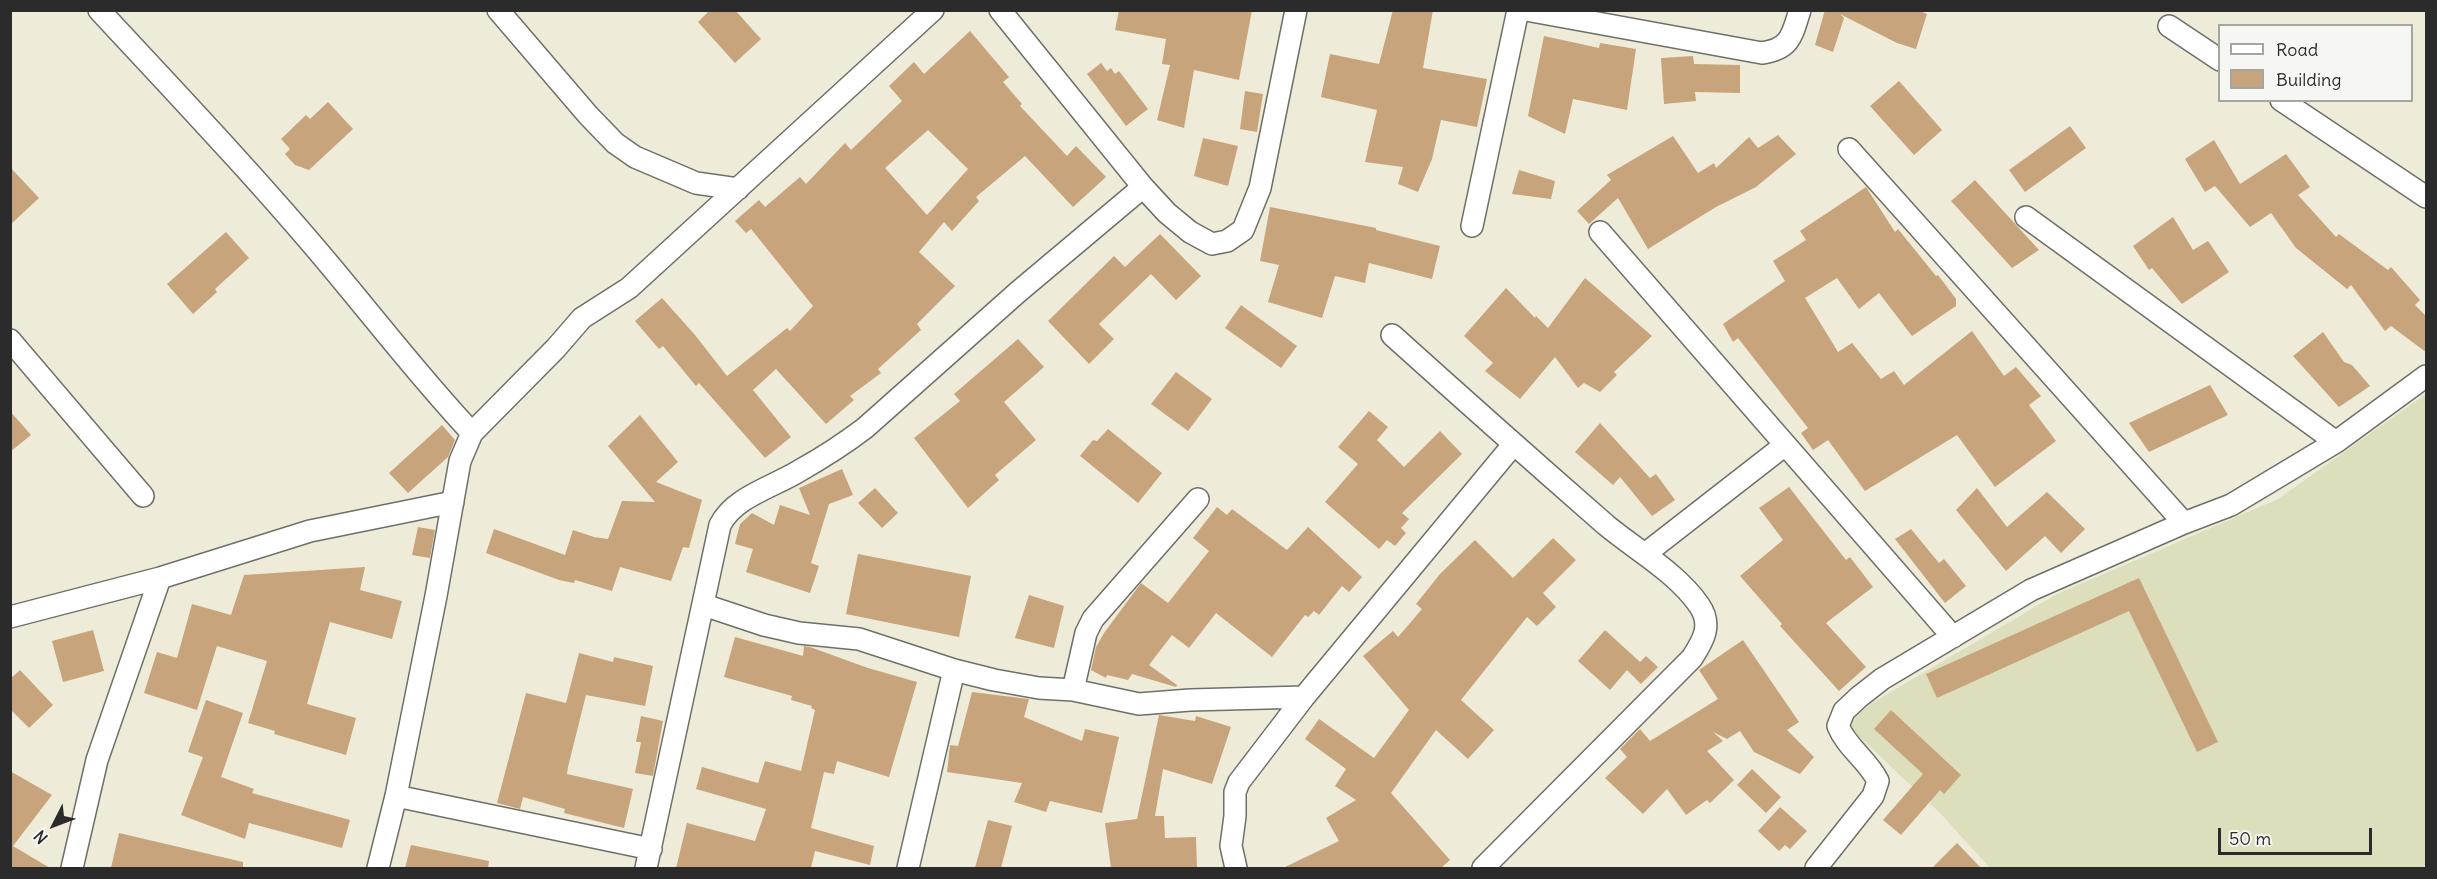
<!DOCTYPE html>
<html>
<head>
<meta charset="utf-8">
<style>
	body { margin:0 }
	#map { position:relative; width:2437px; height:879px; overflow:hidden; background:#eeecd9; font-family:Delius,sans-serif }
	canvas { display:block }
	.frame { position:absolute; inset:0; border:12px solid #2b2b2b; pointer-events:none }
	.legend { position:absolute; left:2218px; top:24px; width:195px; height:78px; box-sizing:border-box; background:#f6f6f2; border:2px solid #a5a5a2; margin:0; padding:8px 10px; list-style:none; font-size:18px; color:#2b2b2b }
	.legend li { display:flex; align-items:center; gap:12px; height:30px }
	.legend b { width:30px; border:2px solid #a5a5a2 }
	.north { position:absolute; left:24px; top:795px; width:60px; height:60px; -webkit-text-stroke:4px #f6f6f2; paint-order:stroke; rotate:228deg; font-size:16px; font-weight:700; line-height:24px; text-align:center; color:#2b2b2b }
	.north::after { content:''; display:block; margin:auto; width:21px; height:27px; background:#2b2b2b; clip-path:polygon(50% 0,100% 100%,50% 72%,0 100%) }
	.scale { position:absolute; left:2218px; top:828px; width:154px; height:27px; box-sizing:border-box; border:3px solid #2b2b2b; border-top:0; padding-left:8px; font-size:18px; line-height:21px; white-space:nowrap; color:#2b2b2b; -webkit-text-stroke:4px #f6f6f2; paint-order:stroke }
</style>
</head>
<body>
<div id="map">
<canvas width="2437" height="879"></canvas>
<div class="frame"></div>
<ul class="legend">
<li><b style="height:8px;background:#fff"></b>Road</li>
<li><b style="height:16px;background:#c7a47b"></b>Building</li>
</ul>
<div class="north">N</div>
<div class="scale">50 m</div>
</div>
<script>
const ctx = document.querySelector('canvas').getContext('2d');
ctx.lineJoin = 'round';
function paint(path, color) { ctx.fillStyle = color; ctx.fill(path, 'evenodd'); }
function stroke(path, color, width, dash) { ctx.strokeStyle = color; ctx.lineWidth = width; ctx.lineCap = dash ? 'butt' : 'round'; ctx.setLineDash(dash || []); ctx.stroke(path); }
paint(new Path2D(`
	M2426 394V868H1990L1941 814 1846 724 1872 703 2057 594 2278 499Z`), '#dcdebc');
paint(new Path2D(`
	M710 10H735L761 39 735 63 698 22Z
	M1119 10H1252L1239 80 1194 70 1184 128 1157 120 1170 65 1162 64 1166 39 1115 30Z
	M1393 10H1433L1423 68 1487 79 1477 127 1441 120 1432 159 1418 192 1398 184 1403 167 1365 162 1377 110 1321 97 1330 54 1379 64Z
	M1825 10H1917L1927 14 1916 49 1897 43 1840 14 1844 18 1833 52 1815 45Z
	M970 31 1009 77 1003 82 1022 104 1020 106 1067 156 1076 146 1106 177 1073 207 1025 156 976 197 979 201 952 231 944 222 919 252 955 286 917 324 921 330 878 369 881 373 850 396 854 400 826 424 776 369 753 390 791 437 765 458 699 383 696 386 663 346 659 349 635 321 662 298 695 335 727 376 787 328 790 331 813 306 751 229 746 233 735 221 759 200 765 207 800 177 806 184 845 143 851 150 902 101 889 86 914 62 924 74ZM928 130 968 169 927 215 885 168Z
	M1544 36 1599 48 1600 43 1636 49 1627 110 1573 99 1565 134 1528 116Z
	M1693 56 1694 64 1740 65V93L1695 92 1696 101 1664 104 1661 58Z
	M1101 63 1107 71 1111 68 1115 74 1119 71 1148 109 1126 126 1087 74Z
	M1899 81 1942 130 1914 155 1870 106Z
	M1245 91 1263 94 1257 132 1240 129Z
	M328 102 353 129 309 170 295 165 285 154 290 149 281 139 306 115 310 119Z
	M2070 126 2086 148 2025 192 2009 170Z
	M1778 135 1796 154 1756 187 1716 207 1648 249 1618 198 1589 224 1577 211 1611 180 1607 175 1673 136 1698 173 1714 163 1716 168 1749 137 1758 148Z
	M1203 138 1238 146 1228 186 1194 176Z
	M2214 140 2240 184 2286 154 2310 187 2298 195 2336 237 2339 234 2388 270 2391 267 2420 300 2415 305 2427 317V353L2391 326 2385 331 2351 285 2347 289 2296 248 2271 213 2250 227 2215 186 2205 192 2185 159Z
	M10 167 39 198 10 225Z
	M1519 170 1555 181 1551 199 1512 194Z
	M1975 180 2039 250 2012 268 1951 201Z
	M1866 187 1895 232 1898 229 1936 276 1938 275 1956 299V306L1912 336 1879 293 1859 309 1837 278 1805 298 1838 352 1852 343 1881 379 1894 371 1904 385 1972 331 2004 376 2016 367 2041 396 2029 405 2056 441 1995 487 1957 435 1865 491 1828 440 1813 450 1801 433 1808 428 1738 338 1733 342 1723 324 1785 281 1773 261 1806 240 1800 231Z
	M1270 207 1376 228V230L1440 246 1432 279 1369 263 1365 283 1335 276 1322 318 1268 302 1279 265 1260 261Z
	M2173 217 2193 250 2208 241 2229 272 2182 304 2152 268 2149 270 2133 246Z
	M226 232 249 258 215 289 217 292 193 314 167 284Z
	M1160 234 1201 276 1176 300 1151 274 1099 324 1114 339 1089 364 1048 321 1114 256 1125 267Z
	M1585 278 1652 336 1614 372 1617 375 1600 392 1584 383 1578 388 1555 357 1520 399 1485 371 1493 363 1464 336 1506 288 1535 318 1536 316 1548 328Z
	M1241 305 1297 346 1281 368 1225 328Z
	M2323 332 2344 362 2352 365 2370 386 2339 407 2293 356Z
	M1018 339 1044 367 1004 402 1036 440 995 475 999 480 968 508 914 438 960 401 954 394Z
	M1176 372 1212 399 1188 431 1151 404Z
	M2210 385 2228 415 2149 452 2129 423Z
	M10 411 31 435 10 452Z
	M1369 411 1388 427 1377 440 1404 467 1440 431 1462 454 1402 513 1409 519 1401 528 1406 533 1395 546 1387 540 1379 549 1325 502 1358 464 1338 447Z
	M640 415 678 462 656 482 702 500 689 548 683 547 671 581 620 567 612 591 575 580 574 583 559 580 486 553 494 529 565 555 573 530 594 537 608 539 622 501 655 502 608 446Z
	M1600 423 1650 478 1656 474 1675 500 1652 516 1620 477 1613 485 1575 452Z
	M442 425 455 440 448 457 408 493 389 473Z
	M1108 429 1162 473 1138 503 1080 456 1093 440 1097 441Z
	M842 469 853 495 829 504 811 563 819 566 810 593 746 572 753 549 735 544 740 524 752 513 774 525 780 505 810 515 799 488Z
	M1789 487 1846 560 1850 557 1873 587 1826 623 1866 667 1839 691 1780 626 1782 624 1740 576 1783 540 1759 508Z
	M875 488 898 513 882 528 858 503Z
	M1977 488 2007 527 2047 492 2085 529 2061 553 2045 536 2006 571 1956 510Z
	M1217 507 1227 515 1232 509 1287 550 1308 527 1362 577 1349 592 1342 586 1319 615 1314 611 1308 617 1305 615 1272 657 1216 613 1189 648 1172 635 1149 665 1177 685 1176 687 1132 674 1128 680 1107 675 1106 678 1091 670 1096 647 1104 633 1141 583 1168 603 1209 551 1193 538Z
	M418 527 435 530 430 558 412 555Z
	M1911 529 1939 563 1944 559 1966 586 1945 603 1895 539Z
	M1553 538 1576 560 1543 593 1556 607 1537 626 1527 617 1461 700 1494 730 1468 759 1436 730 1391 793 1450 860 1441 868H1283L1339 841 1326 818 1356 800 1335 786 1346 769 1305 739 1319 719 1374 758 1409 710 1363 656 1393 631 1398 637 1422 609 1416 604 1440 574 1475 540 1513 578Z
	M858 554 971 576 959 637 846 614Z
	M365 567 360 590 402 601 392 639 330 622 307 704 356 718 346 755 274 734 275 731 248 723 267 661 217 646 197 710 144 693 157 652 177 658 192 604 231 615 244 575Z
	M2139 578 2218 742 2197 752 2129 611 1937 698 1926 674Z
	M1029 595 1064 606 1054 648 1015 638Z
	M93 630 104 671 63 682 52 641Z
	M1605 630 1640 662 1646 656 1658 667 1641 684 1627 670 1610 690 1578 661Z
	M735 637 803 656 804 646 810 647 868 668 917 682 889 777 837 761 834 774 824 772 811 828 874 846 870 865 815 851 811 868H676L687 823 755 841 766 809 696 789 702 767 758 783 765 761 801 771 815 710 811 708 812 706 791 700 792 696 724 677Z
	M1743 640 1799 722 1787 730 1814 757 1800 774 1754 752 1740 731 1727 739 1713 732 1723 741 1707 751 1734 780 1710 803 1707 800 1686 815 1667 789 1643 814 1605 778 1627 757 1620 749 1640 729 1650 741 1718 699 1699 670Z
	M579 653 613 662 614 657 653 666 645 706 586 695 568 767 567 774 633 789 624 828 564 813 565 809 523 797 520 809 497 803 526 693 566 703Z
	M20 670 53 705 29 728 10 709V679Z
	M972 692 1029 699 1024 717 1082 741 1085 729 1119 737 1102 813 1050 801 1046 812 1014 802 1022 783 947 772 950 745 958 746Z
	M206 700 243 713 221 777 254 789 252 793 350 820 342 848 249 823 245 839 181 815 203 757 188 752Z
	M1891 710 1961 775 1944 794 1940 790 1901 835 1883 820 1923 774 1874 729Z
	M1159 715 1195 721 1196 716 1231 727 1212 784 1163 769 1155 816H1164L1165 838 1196 837 1197 868H1111L1105 823 1137 819Z
	M641 716 663 721 653 776 635 773 641 742H636Z
	M1752 769 1781 797 1766 813 1737 785Z
	M10 771 52 795 13 846 50 868H10Z
	M1780 807 1807 831 1790 849 1785 845 1779 851 1758 831Z
	M988 820 1012 826 1001 868H975Z
	M119 833 243 862V868H111Z
	M1957 843 1981 868H1932Z
	M411 845 489 861 488 868H405Z`), '#c7a47b');
const street = new Path2D(`
	M99 10C176 93 255 176 328 263 376 320 421 379 472 433
	M498 10 588 115 615 143 635 157 696 183 738 189
	M1000 10 1143 187 1167 213 1190 232 1212 244 1227 241 1243 230 1260 188 1296 10
	M1526 10 1762 53C1791 49 1792 35 1800 10
	M2169 26 2220 60
	M2281 100 2426 197
	M1849 149 2184 523
	M2026 217 2336 442
	M1472 226 1518 10
	M1600 232 1953 637
	M1392 335C1463 399 1534 462 1606 525 1636 550 1676 572 1699 605 1713 625 1703 641 1692 658L1483 868
	M10 340 143 496
	M1645 554 1785 445
	M704 605 764 625 799 633 859 639 954 670 994 680 1039 688 1073 690 1139 704 1190 700 1304 697
	M10 617 160 578 310 531 453 502
	M1073 690 1086 633 1093 619 1198 499
	M396 796 651 849
	M72 868 97 760 160 578
	M378 868 396 796 436 596 460 461 472 433 556 348 582 318 629 288 933 10
	M646 868 720 525C734 497 773 487 799 471 822 458 844 444 865 428L1018 292 1143 187
	M908 868 954 670
	M1236 868 1231 846 1235 816V792L1239 782 1304 697 1513 445
	M1816 868 1873 796 1878 781C1868 760 1847 748 1838 726L1844 711 1859 697 1882 679 2031 590 2184 523 2231 505 2336 442 2426 376`);
stroke(street, '#6f6f68', 24);
stroke(street, '#fff', 21);
</script>
</body>
</html>
